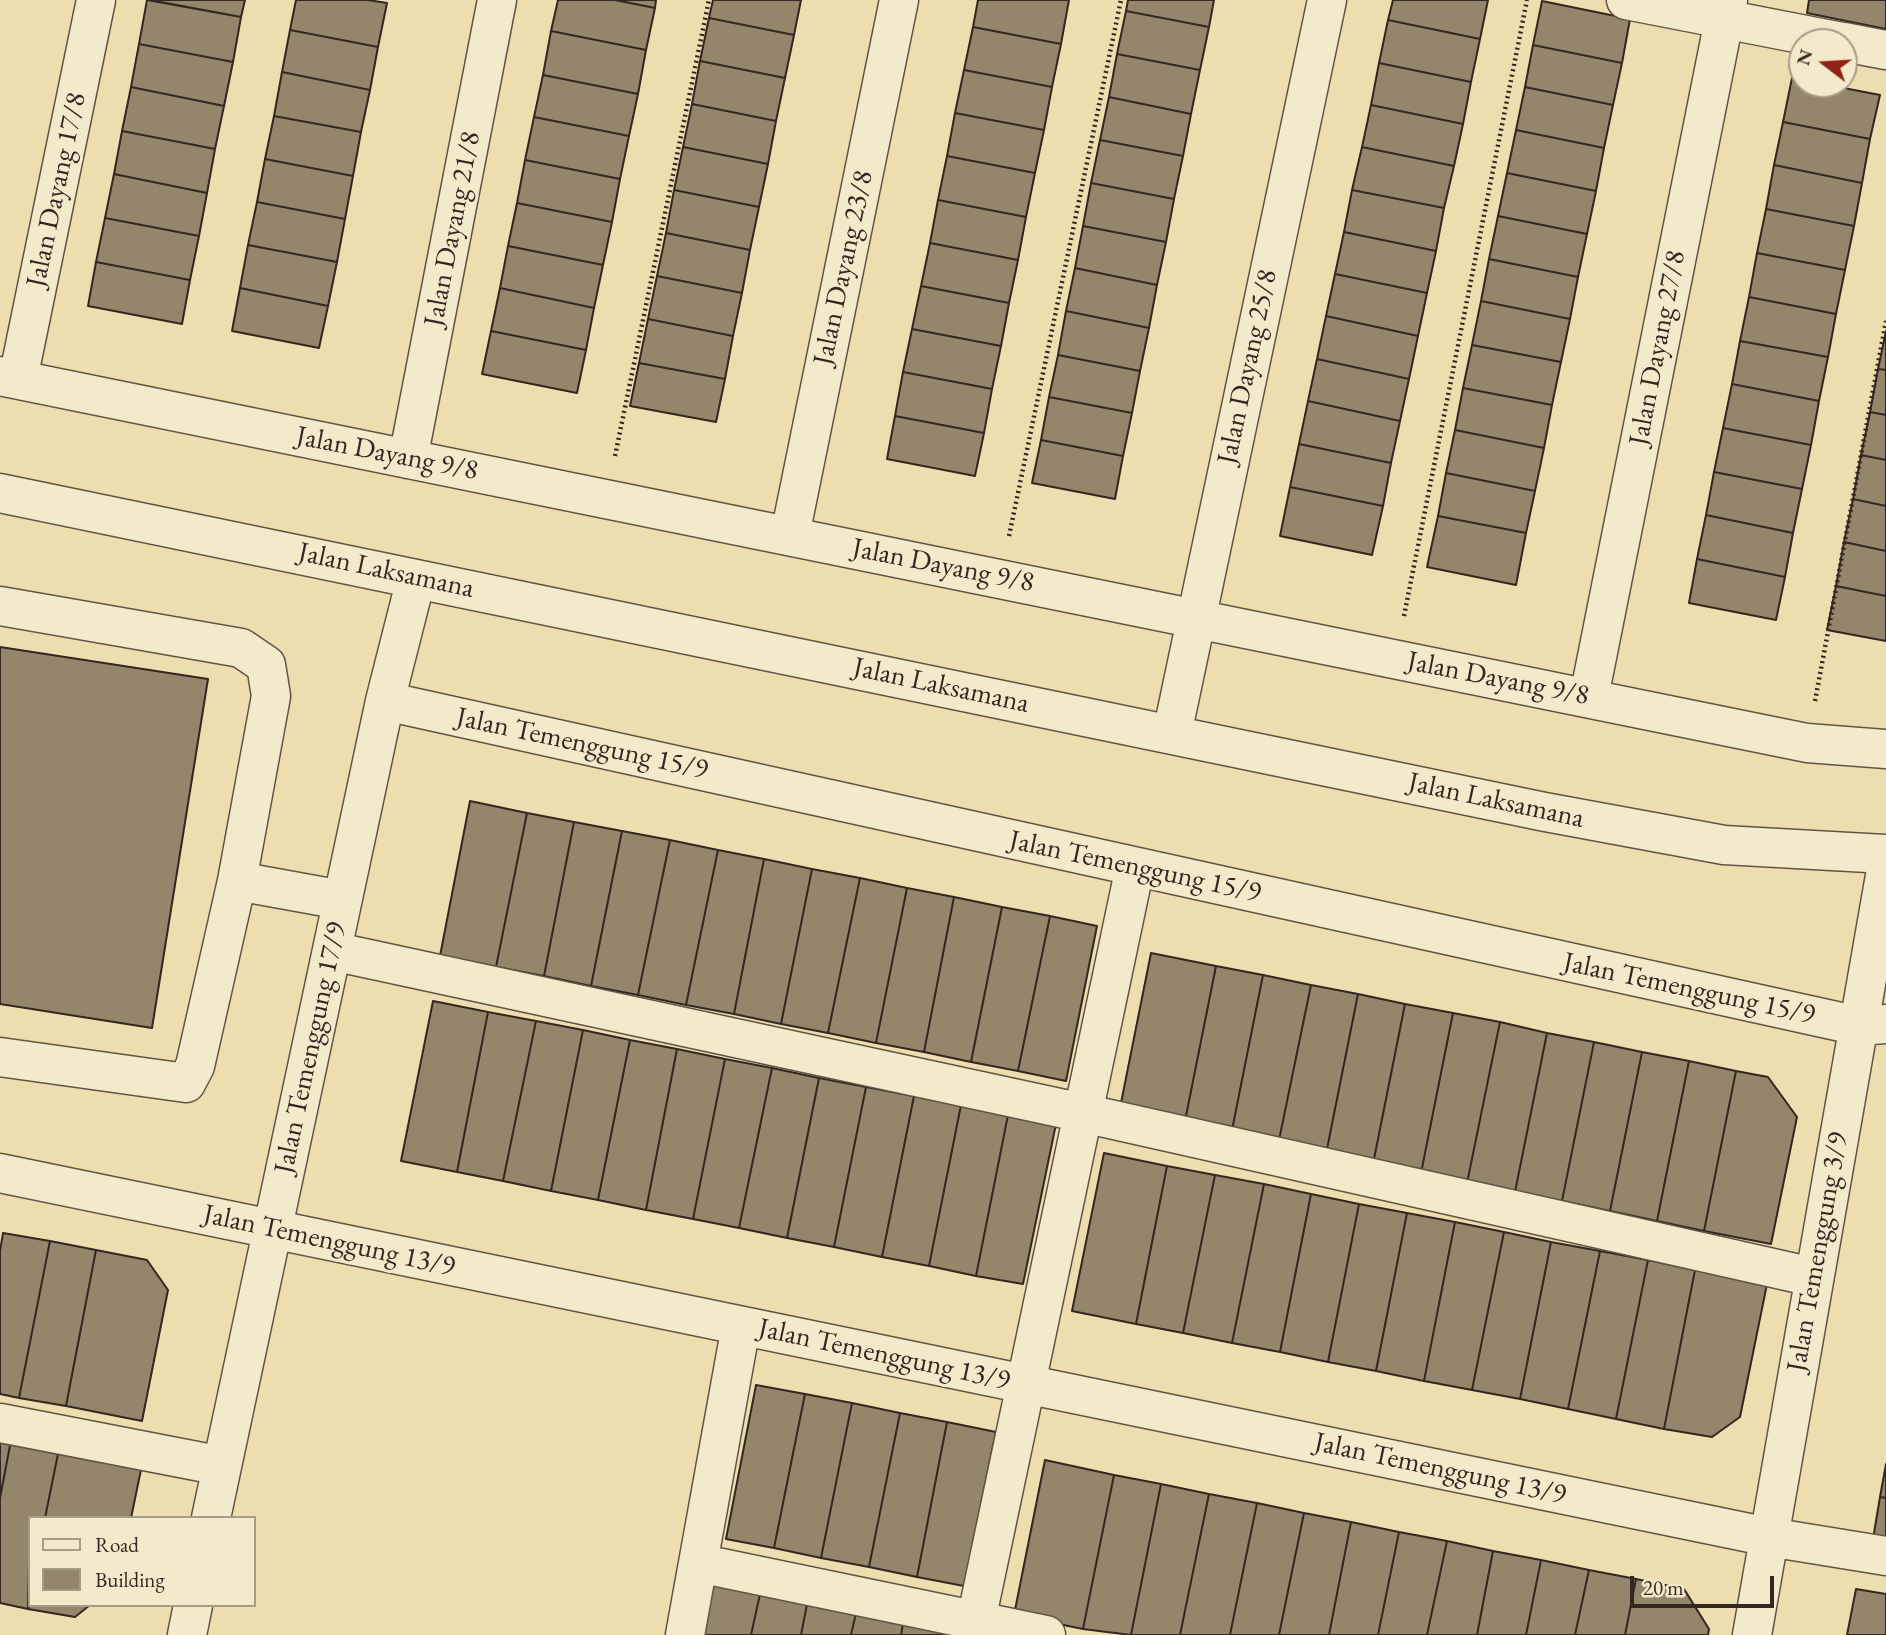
<!DOCTYPE html>
<html>
<head>
<meta charset="utf-8">
<style>
	body { margin:0 }
	#map { position:relative; width:1886px; height:1635px; overflow:hidden; background:#eddeaf; font-family:"EB Garamond",serif }
	canvas { display:block }
	.legend { position:absolute; left:28px; top:1516px; width:228px; height:91px; box-sizing:border-box; background:#f3eacb; border:2px solid #a79c87; margin:0; padding:9px 12px; list-style:none; font-size:21px; color:#342620 }
	.legend li { display:flex; align-items:center; gap:14px; height:35px }
	.legend b { width:35px; border:2px solid #a79c87 }
	.north { position:absolute; left:1788px; top:28px; width:70px; height:70px; box-sizing:border-box; background:#f3eacb; border:2px solid #a79c87; border-radius:50%; rotate:287deg; font-size:19px; font-weight:700; line-height:28px; text-align:center; color:#342620 }
	.north::after { content:''; display:block; margin:auto; width:24px; height:32px; background:#8f2418; clip-path:polygon(50% 0,100% 100%,50% 72%,0 100%) }
	.scale { position:absolute; left:1630px; top:1576px; width:144px; height:32px; box-sizing:border-box; border:4px solid #342620; border-top:0; padding-left:9px; font-size:21px; line-height:24px; white-space:nowrap; color:#342620; -webkit-text-stroke:5px #f3eacb; paint-order:stroke }
</style>
</head>
<body>
<div id="map">
<canvas width="1886" height="1635"></canvas>
<ul class="legend">
<li><b style="height:9px;background:#f3eacb"></b>Road</li>
<li><b style="height:19px;background:#94866a"></b>Building</li>
</ul>
<div class="north">N</div>
<div class="scale">20 m</div>
</div>
<script>
const ctx = document.querySelector('canvas').getContext('2d');
ctx.lineJoin = 'round';
function paint(path, color) { ctx.fillStyle = color; ctx.fill(path, 'evenodd'); }
function stroke(path, color, width, dash) { ctx.strokeStyle = color; ctx.lineWidth = width; ctx.lineCap = dash ? 'butt' : 'round'; ctx.setLineDash(dash || []); ctx.stroke(path); }
function write(font, color, halo, rows, align = 'center') {
  ctx.font = font + ' "EB Garamond",serif'; ctx.lineWidth = 6; ctx.setLineDash([]); ctx.textBaseline = 'middle'; ctx.strokeStyle = halo; ctx.fillStyle = color; for (const [text, x, y, turn = 0] of rows) {
    ctx.save(); ctx.translate(x, y); ctx.rotate((+turn || 0) * Math.PI / 180); ctx.textAlign = isNaN(turn) ? turn : align; if (halo) ctx.strokeText(text, 0, 0); ctx.fillText(text, 0, 0); ctx.restore();
  }
}
const building = new Path2D(`
	M147 0 241 17 233 62 139 44Z
	M150 0H245L241 17Z
	M296 0H368L387 3 378 47 290 30Z
	M558 0H615L655 8 646 50 551 31Z
	M615 0H656L655 8Z
	M713 0H801L794 35 709 18Z
	M978 0H1069L1061 44 973 27Z
	M1128 0H1214L1209 27 1126 11Z
	M1393 0H1488L1480 39 1388 20Z
	M1809 0H1886V29L1807 13Z
	M1542 1 1630 19 1622 63 1533 45Z
	M1126 11 1209 27 1200 70 1117 54Z
	M709 18 794 35 785 78 700 61Z
	M1388 20 1480 39 1471 82 1379 63Z
	M973 27 1061 44 1052 87 964 70Z
	M290 30 378 47 370 90 282 72Z
	M551 31 646 50 638 94 543 75Z
	M139 44 233 62 224 106 131 87Z
	M1533 45 1622 63 1613 105 1525 87Z
	M1117 54 1200 70 1191 114 1109 97Z
	M700 61 785 78 776 121 692 104Z
	M1379 63 1471 82 1463 124 1371 105Z
	M964 70 1052 87 1044 130 955 113Z
	M282 72 370 90 361 132 274 116Z
	M543 75 638 94 629 136 534 117Z
	M1792 78 1802 80V84H1823L1880 95 1870 139 1783 122Z
	M131 87 224 106 215 149 122 131Z
	M1525 87 1613 105 1604 148 1516 130Z
	M1109 97 1191 114 1183 156 1100 140Z
	M692 104 776 121 768 164 683 147Z
	M1371 105 1463 124 1454 166 1362 147Z
	M955 113 1044 130 1035 173 947 156Z
	M274 116 361 132 353 176 265 159Z
	M534 117 629 136 620 179 525 160Z
	M1783 122 1870 139 1862 183 1774 165Z
	M1516 130 1604 148 1596 191 1507 173Z
	M122 131 215 149 207 193 114 174Z
	M1100 140 1183 156 1174 199 1091 183Z
	M683 147 768 164 759 207 674 190Z
	M1362 147 1454 166 1444 208 1352 190Z
	M947 156 1035 173 1026 217 938 200Z
	M265 159 353 176 345 219 257 202Z
	M525 160 620 179 612 222 517 203Z
	M1774 165 1862 183 1854 226 1766 209Z
	M1507 173 1596 191 1587 234 1498 216Z
	M114 174 207 193 199 236 105 218Z
	M1091 183 1174 199 1166 242 1083 226Z
	M674 190 759 207 750 250 666 233Z
	M1352 190 1444 208 1436 251 1344 232Z
	M938 200 1026 217 1018 260 930 243Z
	M257 202 345 219 337 262 248 245Z
	M517 203 612 222 603 265 508 246Z
	M1766 209 1854 226 1845 270 1757 253Z
	M1498 216 1587 234 1578 277 1489 259Z
	M105 218 199 236 190 280 96 262Z
	M1083 226 1166 242 1157 285 1075 268Z
	M1344 232 1436 251 1427 293 1335 274Z
	M666 233 750 250 742 293 657 276Z
	M930 243 1018 260 1009 303 921 286Z
	M248 245 337 262 328 306 240 288Z
	M508 246 603 265 594 308 500 288Z
	M1757 253 1845 270 1836 314 1749 297Z
	M1489 259 1578 277 1570 319 1481 301Z
	M96 262 190 280 182 324 88 306Z
	M1075 268 1157 285 1149 328 1066 311Z
	M1335 274 1427 293 1418 336 1326 316Z
	M657 276 742 293 733 336 648 319Z
	M921 286 1009 303 1001 346 912 329Z
	M240 288 328 306 319 348 232 331Z
	M500 288 594 308 586 350 491 331Z
	M1749 297 1836 314 1828 357 1740 341Z
	M1481 301 1570 319 1561 362 1472 345Z
	M1066 311 1149 328 1140 371 1058 355Z
	M1326 316 1418 336 1409 379 1317 359Z
	M648 319 733 336 725 379 639 363Z
	M912 329 1001 346 992 389 903 372Z
	M491 331 586 350 577 393 482 374Z
	M1886 331V370L1878 369Z
	M1740 341 1828 357 1819 401 1732 384Z
	M1472 345 1561 362 1552 405 1463 388Z
	M1058 355 1140 371 1132 413 1049 397Z
	M1317 359 1409 379 1400 421 1308 401Z
	M639 363 725 379 716 422 630 406Z
	M1878 369 1886 370V415L1870 412Z
	M903 372 992 389 984 433 895 416Z
	M1732 384 1819 401 1811 445 1723 428Z
	M1463 388 1552 405 1544 448 1455 430Z
	M1049 397 1132 413 1123 456 1041 440Z
	M1308 401 1400 421 1391 463 1299 444Z
	M1870 412 1886 415V460L1861 455Z
	M895 416 984 433 975 476 887 459Z
	M1723 428 1811 445 1802 489 1714 472Z
	M1455 430 1544 448 1535 491 1446 473Z
	M1041 440 1123 456 1115 499 1032 483Z
	M1299 444 1391 463 1383 506 1290 487Z
	M1861 455 1886 460V506L1853 499Z
	M1714 472 1802 489 1793 533 1706 515Z
	M1446 473 1535 491 1526 533 1438 516Z
	M1290 487 1383 506 1372 555 1280 536Z
	M1853 499 1886 506V551L1844 542Z
	M1706 515 1793 533 1785 577 1697 559Z
	M1438 516 1526 533 1516 585 1427 567Z
	M1844 542 1886 551V596L1836 586Z
	M1697 559 1785 577 1776 620 1689 603Z
	M1836 586 1886 596V641L1827 630Z
	M0 647 208 679 152 1028 0 1004Z
	M470 801 527 813 496 967 440 956Z
	M527 813 574 822 544 976 496 967Z
	M574 822 622 831 591 986 544 976Z
	M622 831 670 840 638 995 591 986Z
	M670 840 718 850 686 1005 638 995Z
	M718 850 764 859 734 1014 686 1005Z
	M764 859 812 869 781 1024 734 1014Z
	M812 869 860 878 828 1033 781 1024Z
	M860 878 907 888 876 1043 828 1033Z
	M907 888 954 897 924 1052 876 1043Z
	M954 897 1002 907 971 1062 924 1052Z
	M1002 907 1050 916 1018 1071 971 1062Z
	M1050 916 1097 926 1066 1081 1018 1071Z
	M1151 953 1216 966 1184 1126 1119 1113Z
	M1216 966 1263 975 1231 1135 1184 1126Z
	M1263 975 1311 985 1278 1145 1231 1135Z
	M1311 985 1358 994 1326 1154 1278 1145Z
	M1358 994 1405 1004 1373 1164 1326 1154Z
	M433 1001 488 1012 457 1172 401 1161Z
	M1405 1004 1453 1013 1421 1173 1373 1164Z
	M488 1012 536 1021 503 1181 457 1172Z
	M1453 1013 1500 1022 1467 1183 1421 1173Z
	M536 1021 583 1030 551 1191 503 1181Z
	M1500 1022 1547 1033 1515 1192 1467 1183Z
	M583 1030 630 1040 598 1200 551 1191Z
	M1547 1033 1594 1042 1562 1201 1515 1192Z
	M630 1040 677 1049 646 1210 598 1200Z
	M1594 1042 1642 1052 1610 1211 1562 1201Z
	M677 1049 725 1059 693 1219 646 1210Z
	M1642 1052 1689 1061 1657 1221 1610 1211Z
	M725 1059 772 1068 739 1228 693 1219Z
	M1689 1061 1736 1071 1704 1231 1657 1221Z
	M772 1068 819 1078 787 1238 739 1228Z
	M1736 1071 1768 1077 1797 1117 1771 1244 1704 1231Z
	M819 1078 866 1087 834 1247 787 1238Z
	M866 1087 914 1096 882 1257 834 1247Z
	M914 1096 961 1105 929 1266 882 1257Z
	M961 1105 1008 1115 976 1276 929 1266Z
	M1008 1115 1056 1124 1023 1284 976 1276Z
	M1104 1153 1167 1166 1136 1324 1072 1311Z
	M1167 1166 1215 1175 1183 1333 1136 1324Z
	M1215 1175 1264 1184 1232 1343 1183 1333Z
	M1264 1184 1311 1194 1280 1352 1232 1343Z
	M1311 1194 1359 1204 1328 1362 1280 1352Z
	M1359 1204 1407 1213 1376 1371 1328 1362Z
	M1407 1213 1455 1222 1424 1381 1376 1371Z
	M1455 1222 1504 1232 1472 1390 1424 1381Z
	M1504 1232 1551 1242 1520 1399 1472 1390Z
	M3 1233 50 1241 19 1398 0 1394V1251Z
	M50 1241 96 1250 66 1406 19 1398Z
	M1551 1242 1600 1251 1568 1409 1520 1399Z
	M96 1250 147 1260 168 1290 142 1421 66 1406Z
	M1600 1251 1648 1260 1616 1419 1568 1409Z
	M1648 1260 1695 1270 1664 1429 1616 1419Z
	M1695 1270 1767 1284 1740 1417 1712 1437 1664 1429Z
	M756 1385 805 1394 774 1548 726 1539Z
	M805 1394 852 1403 821 1558 774 1548Z
	M852 1403 900 1413 869 1567 821 1558Z
	M900 1413 947 1422 917 1577 869 1567Z
	M947 1422 996 1432 964 1586 917 1577Z
	M0 1433 12 1435 0 1498Z
	M12 1435 60 1444 45 1518H30L28 1609 0 1603V1498Z
	M60 1444 143 1460 131 1518H45Z
	M1045 1460 1114 1475 1083 1629 1014 1615Z
	M1886 1464V1498L1880 1497Z
	M1114 1475 1161 1484 1131 1635 1083 1629Z
	M1161 1484 1209 1494 1180 1635H1131Z
	M1209 1494 1257 1503 1230 1635H1180Z
	M1880 1497 1886 1498V1548L1872 1545Z
	M1257 1503 1304 1513 1279 1635H1230Z
	M1304 1513 1351 1522 1329 1635H1279Z
	M1351 1522 1399 1532 1378 1635H1329Z
	M1399 1532 1447 1541 1427 1635H1378Z
	M1447 1541 1493 1551 1477 1635H1427Z
	M1493 1551 1541 1560 1526 1635H1477Z
	M1541 1560 1589 1570 1575 1635H1526Z
	M1589 1570 1636 1579 1625 1635H1575Z
	M713 1575 762 1585 751 1635H701Z
	M1636 1579 1684 1589 1709 1629 1708 1635H1625Z
	M762 1585 809 1594 801 1635H751Z
	M1856 1589 1886 1594V1635H1847Z
	M809 1594 858 1604 851 1635H801Z
	M30 1599V1605H90L75 1617 28 1609Z
	M858 1604 905 1613 901 1635H851Z
	M905 1613 951 1635H901Z`);
paint(building, '#94866a');
stroke(building, '#342620', 2);
const minor = new Path2D(`
	M1626 0 1842 42
	M1844 42 1886 50
	M0 376 1807 743 1886 749
	M18 379 96 0
	M408 459 497 0
	M0 493 1545 812 1724 845 1886 854
	M790 535 899 0
	M0 606 241 648 266 665 271 696 237 881 195 1066 186 1083 0 1057
	M1589 697 1728 0
	M385 701 1859 1026 1886 1024
	M1172 734 1327 0
	M237 881 342 900
	M332 951 1083 1113 1813 1277
	M0 1173 1769 1537 1886 1556
	M0 1423 222 1466
	M211 1518 385 701 416 579
	M698 1563 1046 1635
	M187 1635 193 1605
	M685 1635 741 1326
	M973 1635 1135 867
	M1752 1635 1886 870`);
stroke(minor, '#625444', 41);
stroke(new Path2D(`
	M615 456 709 0
	M1009 536 1121 0
	M1404 616 1527 0
	M1815 701 1886 321`), '#342620', 4.5, [2, 3.5]);
stroke(minor, '#f3eacb', 38);
write('28px', '#342620', '#f3eacb', [
	["Jalan Dayang 17/8",57,190,-78],
	["Jalan Dayang 21/8",453,229,-79],
	["Jalan Dayang 23/8",844,268,-78],
	["Jalan Dayang 27/8",1658,348,-79],
	["Jalan Dayang 25/8",1248,367,-78],
	["Jalan Dayang 9/8",387,454,11],
	["Jalan Dayang 9/8",943,566,11],
	["Jalan Laksamana",386,571,12],
	["Jalan Dayang 9/8",1498,679,11],
	["Jalan Laksamana",941,686,12],
	["Jalan Temenggung 15/9",582,744,12],
	["Jalan Laksamana",1496,801,12],
	["Jalan Temenggung 15/9",1135,867,12],
	["Jalan Temenggung 15/9",1689,989,12],
	["Jalan Temenggung 17/9",311,1048,-78],
	["Jalan Temenggung 13/9",329,1241,12],
	["Jalan Temenggung 3/9",1818,1252,-80],
	["Jalan Temenggung 13/9",884,1355,12],
	["Jalan Temenggung 13/9",1440,1469,12]
]);
</script>
</body>
</html>
